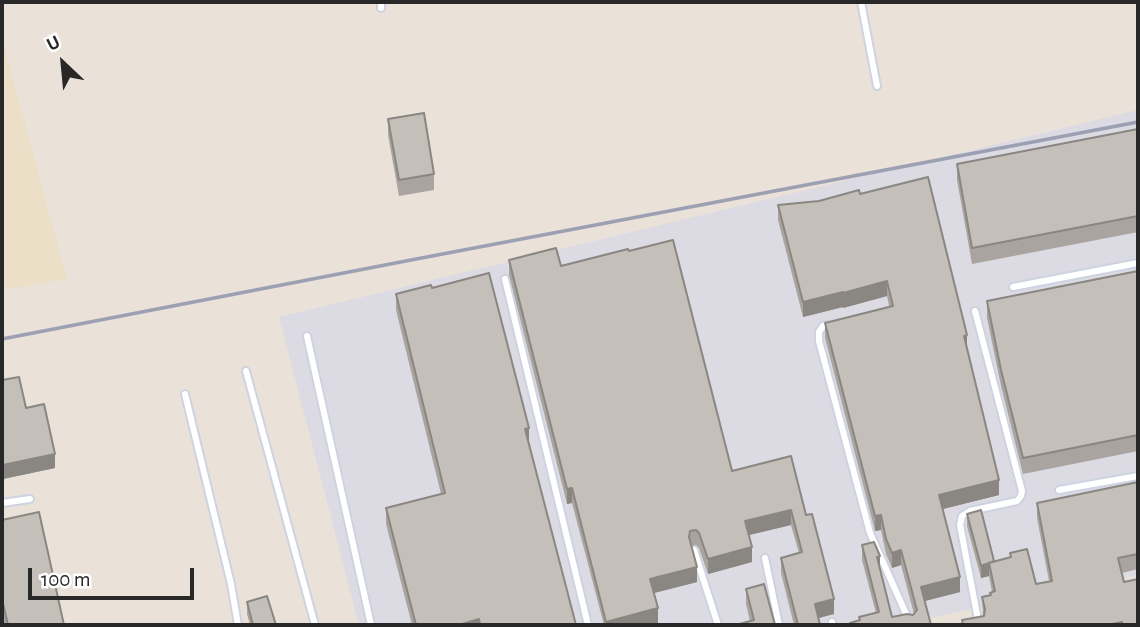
<!DOCTYPE html>
<html>
<head>
<meta charset="utf-8">
<style>
	body { margin:0 }
	#map { position:relative; width:1140px; height:627px; overflow:hidden; background:#eae2d9; font-family:"Alegreya Sans",sans-serif }
	canvas { display:block }
	.frame { position:absolute; inset:0; border:4px solid #282828; pointer-events:none }
	.north { position:absolute; left:28px; top:28px; width:70px; height:70px; -webkit-text-stroke:5px #fff; paint-order:stroke; rotate:334deg; font-size:19px; font-weight:700; line-height:28px; text-align:center; color:#282828 }
	.north::after { content:''; display:block; margin:auto; width:24px; height:32px; background:#282828; clip-path:polygon(50% 0,100% 100%,50% 72%,0 100%) }
	.scale { position:absolute; left:28px; top:568px; width:166px; height:32px; box-sizing:border-box; border:4px solid #282828; border-top:0; padding-left:9px; font-size:21px; line-height:24px; white-space:nowrap; color:#282828; -webkit-text-stroke:5px #fff; paint-order:stroke }
</style>
</head>
<body>
<div id="map">
<canvas width="1140" height="627"></canvas>
<div class="frame"></div>
<div class="north">U</div>
<div class="scale">100 m</div>
</div>
<script>
const ctx = document.querySelector('canvas').getContext('2d');
ctx.lineJoin = 'round';
function paint(path, color) { ctx.fillStyle = color; ctx.fill(path, 'evenodd'); }
function stroke(path, color, width, dash) { ctx.strokeStyle = color; ctx.lineWidth = width; ctx.lineCap = dash ? 'butt' : 'round'; ctx.setLineDash(dash || []); ctx.stroke(path); }
paint(new Path2D(`
	M1138 110V575L895 625H359L279 317Z`), '#dcdae2');
paint(new Path2D(`
	M2 38 67 279 2 290Z`), '#ecdfc8');
const service = new Path2D(`
	M381 2V8
	M861 2 877 86
	M505 279 588 625
	M1013 287 1138 263
	M975 311 1022 491 1021 496 1017 501 970 511 962 516 960 525 979 625
	M833 324 823 326 819 332V341L870 533 911 625
	M307 336 371 625
	M246 371 315 625
	M185 394 231 584 238 625
	M1059 490 1138 476
	M2 503 30 499
	M694 550 718 625
	M765 558 779 625
	M832 622 833 625`);
stroke(service, '#ced3e1', 10);
stroke(service, '#fff', 6);
stroke(new Path2D(`
	M2 339 411 260 1138 122`), '#9ca0b2', 3.5);
paint(new Path2D(`
	M388 119 434 174V190L399 196 388 135Z
	M1138 129V232L972 264 957 180V164Z
	M860 194 967 350 999 495 943 509 960 592 925 601 931 625H850V623L859 621V617L876 613 862 560V545L880 571 892 617 913 615 914 614 901 565 892 568 886 554 881 530 875 531 825 338V323L889 306 887 296 843 308V307L803 317 778 220V205L819 201Z
	M509 260 561 266 732 471 806 515 834 614 818 618 820 625H794L781 573V558L799 553 791 525 749 535 752 562 708 574 699 548 696 545 691 546 697 582 654 593 658 623 651 625H604L572 503 567 504 509 275Z
	M1138 271V451L1023 474 1001 386 987 318V301Z
	M432 288 529 442 576 625H412L386 524V508L441 494 396 310V294Z
	M2 380 26 408 55 468 3 479 2 473Z
	M1138 482V569L1122 573 1138 625H962V620L983 616 982 597 990 595 992 592 989 576 981 578 967 526V514L994 561 1010 557V553L1036 584 1049 581 1037 518V503Z
	M2 520 64 625H4L2 615Z
	M746 589 775 625 750 621 746 604Z
	M247 602 276 625H250L247 614Z`), '#a9a49f');
paint(new Path2D(`
	M887 281V296L843 308V293Z
	M843 292V307L803 317V302Z
	M967 335V350L964 336Z
	M529 428V443L525 429Z
	M55 454V468L3 479V465Z
	M999 480V495L939 510V495Z
	M572 488V503L567 504V489Z
	M791 510V525L745 536V521Z
	M881 515V530L875 531V516Z
	M752 547V562L708 574V559Z
	M901 550V565L892 568V553Z
	M880 556V571L877 557Z
	M989 564V576L981 578V566Z
	M697 567V582L650 594V579Z
	M960 577V592L921 602V587Z
	M834 599V614L815 619V604Z
	M658 608V623L651 625H606V622Z
	M479 619V625H462V624Z
	M1122 622V625H1107Z`), '#8a8682');
const building = new Path2D(`
	M424 113 434 174 399 180 388 119Z
	M1138 129V216L972 248 957 164Z
	M928 177 967 335 964 336 999 480 939 495 960 577 921 587 931 625H851L850 623 860 620 859 617 879 612 862 545 874 542 880 556 877 557 892 617 907 614 913 615 917 610 901 550 892 553 886 539 881 515 875 516 825 323 893 306 887 281 843 293V292L803 302 778 205 819 201 859 190 860 194Z
	M673 240 732 471 791 456 806 515 812 514 834 599 815 604 820 625H798L781 558 802 552 791 510 745 521 752 547 708 559 699 533 696 530 690 531 689 537 697 567 650 579 658 608 606 622 572 488 567 489 509 260 556 248 561 266 628 249 629 251Z
	M1138 271V435L1023 458 1001 370 987 301Z
	M489 273 529 428 525 429 576 625H480L479 619 462 624 463 625H416L386 508 445 493 396 294 431 285 432 288Z
	M19 377 26 408 44 404 55 454 3 465 2 459V380Z
	M1138 482V554L1118 558 1124 582 1138 579V625H1123L1122 622 1107 625H963L962 620 984 616 985 609 982 597 991 595 990 593 995 591 989 563 1011 557 1010 553 1027 549 1036 584 1052 581 1037 503Z
	M981 510 994 561 981 566 967 514Z
	M39 512 64 625H8L2 599V520Z
	M764 584 775 625H736L754 620 746 589Z
	M267 596 276 625H253L247 602Z`);
paint(building, '#c5bfb9');
stroke(building, '#8a8682', 2);
</script>
</body>
</html>
